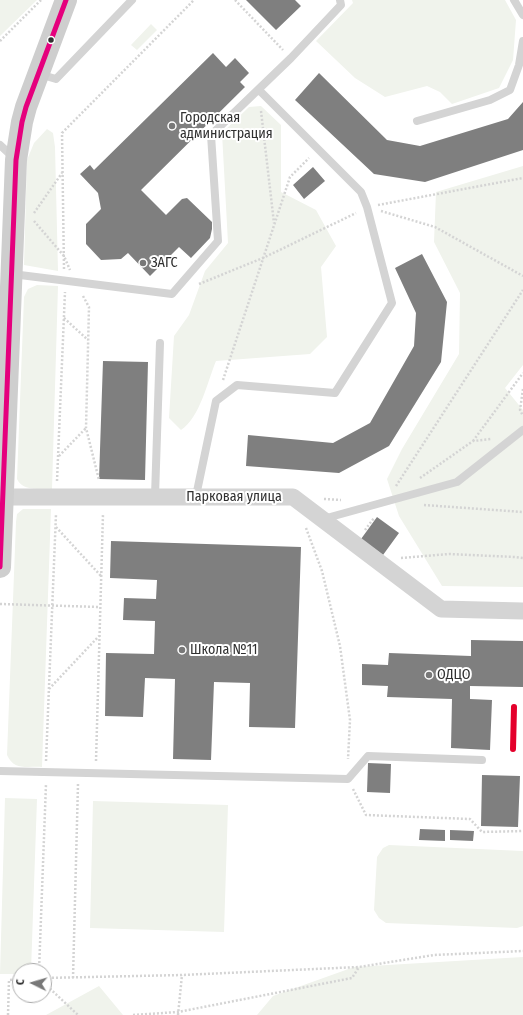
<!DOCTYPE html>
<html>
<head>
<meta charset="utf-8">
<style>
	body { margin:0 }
	#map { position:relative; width:523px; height:1015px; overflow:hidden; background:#fff; font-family:"Fira Sans Condensed",sans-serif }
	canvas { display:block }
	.north { position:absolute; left:12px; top:963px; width:40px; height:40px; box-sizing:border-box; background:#fff; border:1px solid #acacac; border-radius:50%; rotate:275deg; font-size:11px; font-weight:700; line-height:16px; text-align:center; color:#303030 }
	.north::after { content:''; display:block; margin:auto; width:14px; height:18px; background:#787878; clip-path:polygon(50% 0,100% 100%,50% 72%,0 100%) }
</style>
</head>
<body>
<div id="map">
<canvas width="523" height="1015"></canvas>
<div class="north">С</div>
</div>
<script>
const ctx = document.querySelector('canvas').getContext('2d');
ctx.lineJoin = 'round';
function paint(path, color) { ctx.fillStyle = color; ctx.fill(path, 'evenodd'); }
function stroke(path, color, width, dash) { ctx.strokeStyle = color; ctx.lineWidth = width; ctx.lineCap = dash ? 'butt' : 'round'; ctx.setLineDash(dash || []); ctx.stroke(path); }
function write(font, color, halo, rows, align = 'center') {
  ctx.font = font + ' "Fira Sans Condensed",sans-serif'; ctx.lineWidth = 4; ctx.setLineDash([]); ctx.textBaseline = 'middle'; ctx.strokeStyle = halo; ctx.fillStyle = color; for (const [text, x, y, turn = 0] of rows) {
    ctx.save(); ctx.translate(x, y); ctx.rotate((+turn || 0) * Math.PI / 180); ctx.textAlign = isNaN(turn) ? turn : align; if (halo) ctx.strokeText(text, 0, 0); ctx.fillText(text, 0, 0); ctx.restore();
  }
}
paint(new Path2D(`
	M0 0H37L0 36Z
	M352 0H505L516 20 513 60 499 88 452 104 440 92 427 86 385 97 355 78 316 41 353 3Z
	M151 24 157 30 137 50 131 45Z
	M261 106 281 125V192L316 210 336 246 321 267 327 337 310 354 216 361C208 380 200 418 181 430L169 418 174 336 189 315 205 271 228 243 222 133 249 107Z
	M47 129 53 133 55 147 58 271 24 265 27 160 34 143Z
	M523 166V365L505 388 523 410V587L442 586 399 516 387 479 402 449 459 354 460 293 434 242 436 192Z
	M37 285 58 286 52 489C39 488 23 492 17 479L24 297 28 289Z
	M23 509H51L42 767C27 766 14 771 7 755L16 522 17 514Z
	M5 798 37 799 31 971H20V974H0Z
	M93 801 228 805 224 932 90 928Z
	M389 845 523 851V926L517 928 386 923 379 918 374 910 377 857 383 848Z
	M523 957V1015H257L273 996 354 967Z
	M99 986 123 1015H46Z`), '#f0f3ec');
paint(new Path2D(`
	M246 0H295L301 6 276 30Z
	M213 53 226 67 235 58 249 73 240 82 245 87 141 190 166 215 182 199 187 198 212 222V229L210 238 191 258 179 247 150 276 128 253 121 259 101 260 86 244V224L101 209 98 193 80 174 90 165 94 170Z
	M319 73 387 140 420 146 508 119 523 102V150L425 182 374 174 295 100Z
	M313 167 325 181 304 199 293 185Z
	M422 254 447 302 441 362 389 446 339 473 246 466 248 435 333 443 370 423 414 346 416 313 395 268Z
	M103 361 148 362 145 480 99 479Z
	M377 517 399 533 383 555 361 539Z
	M111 541 301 547 295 728 249 727 250 683 214 682 211 760 173 759 175 679 145 678 143 717 105 716 106 653 154 654 155 621 123 620 124 598 156 599 157 580 110 578Z
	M471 640 523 641V687L470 686V699L492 700 490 750 451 748 452 699 387 697 388 686 362 685V664L388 665 389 653 471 656Z
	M368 763 391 764 390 793 367 792Z
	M482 775 520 776 518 827 481 826Z
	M420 829 445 830V841L419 840Z
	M450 830 474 831 473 841 450 840Z`), '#7f7f7f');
stroke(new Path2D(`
	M235 0 283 50
	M0 41 41 0
	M261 111 274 223
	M378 205 523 178
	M381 211 435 227 523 276
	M34 213 62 173
	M34 221 64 256 70 270
	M64 269 62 133 194 0
	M199 284 263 258 356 213
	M83 296 89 307 86 428 99 480
	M64 318 88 340
	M223 380 290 177 309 158
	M523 389 520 410 523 416
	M473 441 523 373
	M59 456 86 428
	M420 478 473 441 491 439
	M57 481 65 292
	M396 486 523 290
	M324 499 341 500
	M424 505 523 512
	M56 527 101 576
	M306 528 322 571 340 646 350 720 348 759
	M365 530 374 518
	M401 558 449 554 515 557 523 558
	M0 604 100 607
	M49 689 99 636
	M46 761 56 514
	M96 761 103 514
	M353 789 366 815 470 819 482 832 523 831
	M39 971 46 784
	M44 978 182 975 359 967 434 955 523 951
	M73 978 78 784
	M44 983 78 1015
	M8 1015 9 980 20 979
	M133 1015 178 1012 352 978 359 967
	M178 1015 182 975`), '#d4d4d4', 2.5, [2, 2]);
stroke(new Path2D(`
	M514 0 523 15
	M39 74 56 79 132 0
	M417 121 490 100 510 90 519 65 523 41
	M0 145 14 158
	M12 274 172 294 218 241 211 135 291 58 341 5 340 0
	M155 496 160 343
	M196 496 216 401 237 385 335 393 392 303 367 207 361 192 259 90
	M323 519 457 482 523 430
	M0 771 348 779 368 756 482 760`), '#d4d4d4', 8);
stroke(new Path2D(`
	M3 497H293L441 609 523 611`), '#d4d4d4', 17);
stroke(new Path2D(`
	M0 567 16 160 22 122 26 107 66 0`), '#cecece', 22);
stroke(new Path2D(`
	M0 567 16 160 22 122 26 107 66 0`), '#e5007d', 5);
stroke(new Path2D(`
	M513 749 514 707`), '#e4002b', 6);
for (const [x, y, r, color] of [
	[51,40,3.5,"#303030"],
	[172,126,4,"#787878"],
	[143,263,4,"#787878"],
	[182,650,4,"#787878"],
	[429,675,4,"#787878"]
]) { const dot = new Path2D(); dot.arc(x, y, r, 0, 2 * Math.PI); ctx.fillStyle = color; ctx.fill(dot); stroke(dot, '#fff', 1.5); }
write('14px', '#303030', '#fff', [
	["Городская",180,118],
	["администрация",180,134],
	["ЗАГС",151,263],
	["Школа №11",190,650],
	["ОДЦО",437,675]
], 'left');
write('14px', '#303030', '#fff', [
	["Парковая улица",234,497]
]);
</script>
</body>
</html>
